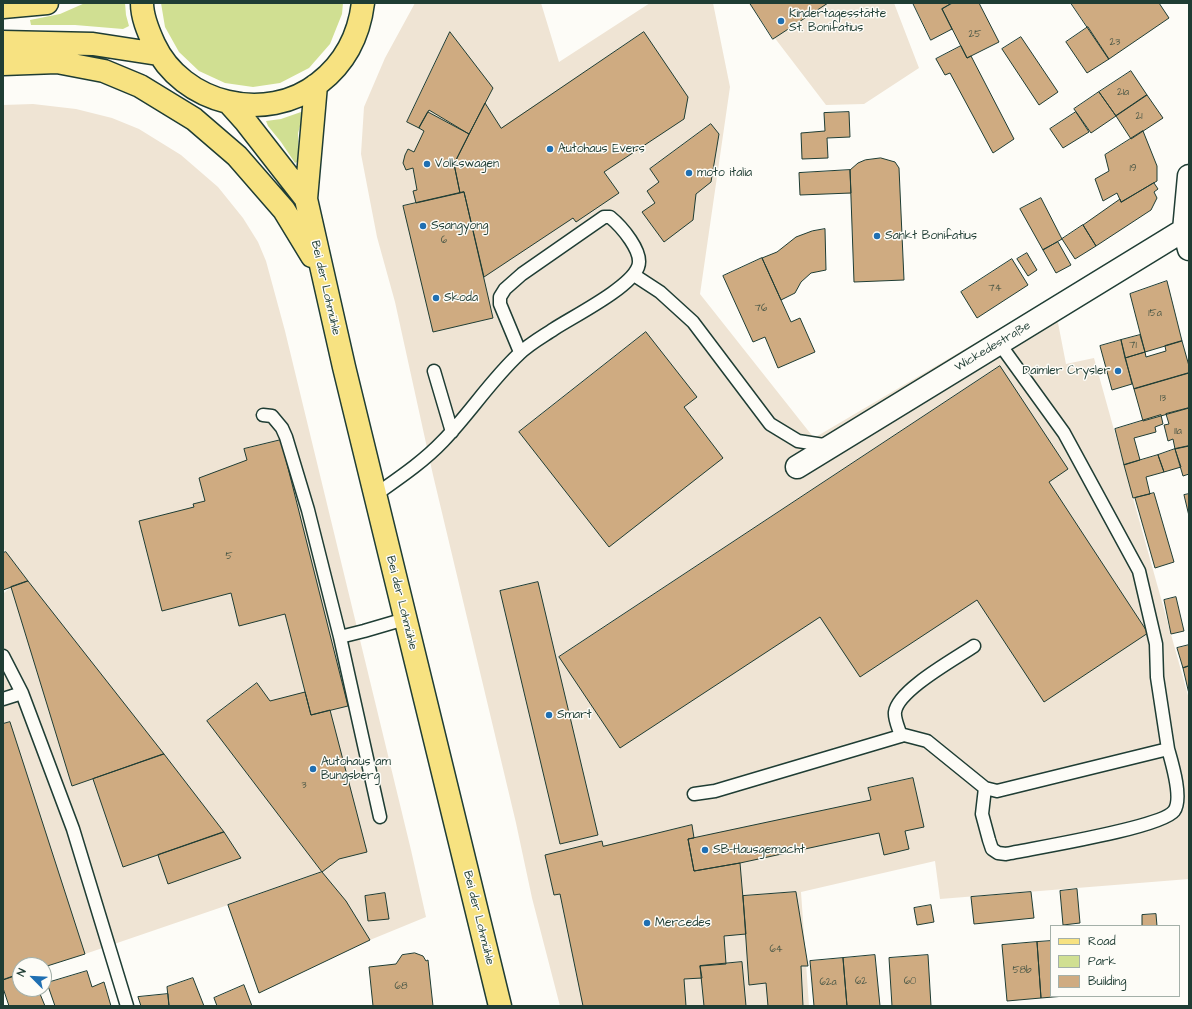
<!DOCTYPE html>
<html>
<head>
<meta charset="utf-8">
<style>
	body { margin:0 }
	#map { position:relative; width:1192px; height:1009px; overflow:hidden; background:#fdfcf7; font-family:"Architects Daughter",sans-serif }
	canvas { display:block }
	.frame { position:absolute; inset:0; border:4px solid #1f3d34; pointer-events:none }
	.legend { position:absolute; left:1050px; top:925px; width:130px; height:72px; box-sizing:border-box; background:#fdfcf7; border:1px solid #a4b0a9; margin:0; padding:5px 7px; list-style:none; font-size:12px; color:#1f3d34 }
	.legend li { display:flex; align-items:center; gap:8px; height:20px }
	.legend b { width:20px; border:1px solid #a4b0a9 }
	.north { position:absolute; left:12px; top:957px; width:40px; height:40px; box-sizing:border-box; background:#fdfcf7; border:1px solid #a4b0a9; border-radius:50%; rotate:294deg; font-size:11px; font-weight:700; line-height:16px; text-align:center; color:#1f3d34 }
	.north::after { content:''; display:block; margin:auto; width:14px; height:18px; background:#1f6fb2; clip-path:polygon(50% 0,100% 100%,50% 72%,0 100%) }
</style>
</head>
<body>
<div id="map">
<canvas width="1192" height="1009"></canvas>
<div class="frame"></div>
<ul class="legend">
<li><b style="height:5px;background:#f7e281"></b>Road</li>
<li><b style="height:11px;background:#d0df92"></b>Park</li>
<li><b style="height:11px;background:#cfab81"></b>Building</li>
</ul>
<div class="north">N</div>
</div>
<script>
const ctx = document.querySelector('canvas').getContext('2d');
ctx.lineJoin = 'round';
function paint(path, color) { ctx.fillStyle = color; ctx.fill(path, 'evenodd'); }
function stroke(path, color, width, dash) { ctx.strokeStyle = color; ctx.lineWidth = width; ctx.lineCap = dash ? 'butt' : 'round'; ctx.setLineDash(dash || []); ctx.stroke(path); }
function write(font, color, halo, rows, align = 'center') {
  ctx.font = font + ' "Architects Daughter",sans-serif'; ctx.lineWidth = 3; ctx.setLineDash([]); ctx.textBaseline = 'middle'; ctx.strokeStyle = halo; ctx.fillStyle = color; for (const [text, x, y, turn = 0] of rows) {
    ctx.save(); ctx.translate(x, y); ctx.rotate((+turn || 0) * Math.PI / 180); ctx.textAlign = isNaN(turn) ? turn : align; if (halo) ctx.strokeText(text, 0, 0); ctx.fillText(text, 0, 0); ctx.restore();
  }
}
paint(new Path2D(`
	M415 3H541L559 62 650 3H713L730 87 700 294 814 438 1053 297 1066 364 1094 358 1189 699V879L940 899 935 861 801 892 809 1006H560L532 898 516 823 433 475 395 302 377 237 361 154 364 107 385 58Z
	M748 3H894L919 68 864 104 826 105Z
	M33 104 76 109 112 118 139 129 181 155 218 187 243 218 258 242 266 261 285 331 411 850 426 917 370 940 259 993 228 905 85 954 44 967V965H20L3 980V594L9 588 28 581 3 548V105Z`), '#efe4d4');
paint(new Path2D(`
	M85 3H125L126 15 129 26 123 29 75 25H31L30 20 60 14Z
	M161 3H343L342 14 330 44 309 68 280 83 253 87 225 83 199 71 179 52 165 27Z
	M301 112 303 116 298 133 299 161 295 163 281 142 268 126 266 121 281 119Z`), '#d0df92');
const building = new Path2D(`
	M750 3H828L773 39Z
	M913 3H949L950 4 942 9 952 29 931 40Z
	M953 3H979L999 42 967 58 942 9Z
	M1071 3H1159L1169 18 1109 59Z
	M1088 27 1109 59 1087 73 1066 42Z
	M450 32 493 88 469 134 429 110 419 128 407 122Z
	M644 32 688 97 684 119 604 172 619 193 576 222 573 218 484 277 464 192 460 193 454 164 485 103 501 128Z
	M1021 37 1058 92 1039 105 1002 49Z
	M961 46 967 58 971 56 1014 139 993 153 950 73 945 75 936 59Z
	M1131 71 1147 95 1116 116 1099 92Z
	M1099 92 1116 116 1091 133 1074 109Z
	M1147 95 1163 118 1131 139 1116 116Z
	M428 112 469 134 454 164 460 193 416 203 413 191 417 190 413 168 406 170 403 163 405 155 408 149 414 152 424 131 419 128Z
	M849 112 850 137 827 138 828 158 802 159 801 133 825 131 824 113Z
	M1076 112 1089 132 1063 148 1050 129Z
	M711 124 719 134 711 182 696 194 693 220 664 242 642 212 655 203 647 191 659 182 650 169Z
	M1143 131 1157 166V181L1121 202 1117 193 1103 201 1095 179 1109 171 1105 155Z
	M881 158 895 162 899 168 904 280 854 282 850 170 858 163 865 160Z
	M850 170 851 193 800 195 799 173Z
	M1154 183 1158 189 1154 192 1157 198 1151 210 1096 246 1083 225 1120 199 1121 202Z
	M464 192 493 318 433 332 403 206Z
	M1041 198 1062 239 1043 250 1020 209Z
	M1083 225 1096 246 1075 259 1062 239Z
	M825 229 826 270 811 273 801 282 795 293 781 300 762 258 777 252 796 237 812 231Z
	M1058 242 1071 265 1056 273 1043 250Z
	M1027 253 1037 270 1028 276 1017 259Z
	M762 258 791 322 800 318 815 352 778 368 765 337 753 342 723 276Z
	M1012 259 1028 285 977 318 961 292Z
	M1167 281 1182 341 1145 352 1130 294Z
	M646 332 697 397 684 407 723 458 609 547 519 432Z
	M1140 335 1145 352 1125 358 1121 340Z
	M1121 340 1132 384 1112 390 1100 346Z
	M1182 341 1189 366V373L1134 389 1125 358 1145 352 1146 357 1166 351 1165 346Z
	M1000 366 1068 469 1049 482 1148 633 1044 702 977 600 860 677 820 617 620 748 559 657Z
	M1189 373V408L1143 421 1134 389Z
	M1189 408V446L1175 449 1173 439 1168 441 1164 425 1169 424 1166 414Z
	M1161 415 1163 424 1155 427 1156 432 1134 438 1140 460 1124 465 1115 429Z
	M281 440 348 706 311 715 285 614 239 626 231 593 162 611 139 521 194 507 193 504 205 501 199 478 247 460 244 449Z
	M1189 446V474L1183 476 1175 449Z
	M1175 449 1181 467 1164 472 1158 455Z
	M1158 455 1164 472 1146 477 1150 494 1133 498 1124 465Z
	M1154 493 1174 562 1155 568 1135 498Z
	M1189 494V516L1184 495Z
	M6 552 28 581 3 590V553Z
	M28 581 164 754 72 786 11 587Z
	M538 582 598 835 560 844 500 591Z
	M1176 597 1184 631 1171 634 1164 600Z
	M1189 645V666L1183 668 1177 648Z
	M1189 666V694L1183 668Z
	M257 683 270 701 305 692 311 715 330 710 367 852 339 859 322 872 207 721Z
	M10 722 85 954 44 967V965H20V974L3 980V724Z
	M164 754 224 832 123 867 93 779Z
	M913 778 924 827 905 831 909 849 884 855 879 833 740 863 694 871 688 839 871 800 868 788Z
	M692 825 694 838 688 839 694 871 740 863 746 934 724 936 726 964 700 966 702 978 684 979 686 1006H583L560 894 554 895 545 855 602 841 603 846Z
	M224 832 241 858 168 884 158 855Z
	M322 872 346 901 370 940 259 993 228 905Z
	M1077 889 1080 923 1063 925 1060 891Z
	M796 892 808 966H801L803 1006H768L766 983 749 985 743 896Z
	M1031 892 1034 918 974 924 971 897Z
	M385 893 389 919 368 921 365 896Z
	M931 905 934 922 917 925 914 908Z
	M1156 914 1157 926H1142V915Z
	M1051 941V996H1065L1041 998 1037 942Z
	M1037 942 1041 998 1007 1001 1002 945Z
	M415 953 423 956 426 961 428 960 433 1006H373L369 967 396 964 402 955Z
	M875 955 880 1006H847L843 958Z
	M928 955 931 1006H892L889 958Z
	M843 958 847 1006H814L810 961Z
	M742 962 746 1006H704L700 966Z
	M87 971 92 987 104 982 111 1006H55L47 983Z
	M20 974V989H38L45 1006H9L3 988V980Z
	M193 978 204 1006H169L167 987Z
	M244 985 252 1006H217L214 998Z
	M168 994 169 1006H141L138 997Z`);
paint(building, '#cfab81');
stroke(building, '#1f3d34', 1);
const service = new Path2D(`
	M634 275 660 292 693 322 770 424 798 441 830 446
	M434 371 452 432
	M263 415 272 416 282 428 286 437 308 510 340 637 364 631 405 619
	M375 495C399 478 423 462 443 441 470 413 491 380 519 354 529 344 542 337 554 329 574 316 630 288 638 267 644 252 621 226 610 217H604L522 274 505 289 500 297V304L520 352
	M340 637 380 817
	M3 656 22 693 73 829 127 1006
	M3 699 22 693
	M901 736C899 729 894 719 895 712 898 690 955 659 974 646
	M985 788 982 814 989 840 992 849 998 853 1006 854C1034 848 1161 828 1174 811 1183 799 1172 763 1168 749
	M694 794 715 791 904 735 927 741 985 788 997 791 1168 749 1157 677 1156 644 1139 571 1064 433 999 343`);
const minor = new Path2D(`
	M1189 176 1184 230 1189 249
	M797 467 1184 230 1189 229`);
const primary = new Path2D(`
	M142 3C142 17 148 31 154 44 182 104 266 125 319 83 345 63 359 35 363 3
	M3 7 47 3
	M3 42 93 44 158 54
	M3 64 57 62 104 71 140 86 194 119 237 156 284 210 312 256
	M316 85 306 199 344 367 500 1006
	M229 103 246 122 306 199`);
stroke(service, '#1f3d34', 15);
stroke(minor, '#1f3d34', 25);
stroke(primary, '#1f3d34', 25);
stroke(service, '#fdfcf7', 12);
stroke(minor, '#fdfcf7', 22);
stroke(primary, '#f7e281', 22);
for (const [x, y, r, color] of [
	[781,21,4,"#1f6fb2"],
	[550,149,4,"#1f6fb2"],
	[427,164,4,"#1f6fb2"],
	[689,173,4,"#1f6fb2"],
	[423,226,4,"#1f6fb2"],
	[877,236,4,"#1f6fb2"],
	[436,298,4,"#1f6fb2"],
	[1118,371,4,"#1f6fb2"],
	[549,715,4,"#1f6fb2"],
	[313,769,4,"#1f6fb2"],
	[705,850,4,"#1f6fb2"],
	[647,923,4,"#1f6fb2"]
]) { const dot = new Path2D(); dot.arc(x, y, r, 0, 2 * Math.PI); ctx.fillStyle = color; ctx.fill(dot); stroke(dot, '#fdfcf7', 1.5); }
write('10px', '#4b5847', null, [
	["25",975,35],
	["23",1115,43],
	["21a",1123,93],
	["21",1139,117],
	["19",1133,169],
	["6",444,241],
	["74",995,289],
	["76",761,309],
	["15a",1155,314],
	["71",1133,346],
	["13",1163,399],
	["11a",1178,432],
	["5",229,557],
	["3",304,786],
	["64",776,950],
	["58b",1022,971],
	["62",861,982],
	["60",910,982],
	["62a",828,983],
	["68",401,987]
]);
write('12px', '#1f3d34', '#fdfcf7', [
	["Kindertagesstätte",789,14],
	["St. Bonifatius",789,28],
	["Autohaus Evers",558,149],
	["Volkswagen",435,164],
	["moto italia",697,173],
	["Ssangyong",431,226],
	["Sankt Bonifatius",885,236],
	["Skoda",444,298],
	["Daimler Crysler",1110,371,"right"],
	["Smart",557,715],
	["Autohaus am",321,762],
	["Bungsberg",321,776],
	["SB-Hausgemacht",713,850],
	["Mercedes",655,923]
], 'left');
write('12px', '#1f3d34', '#fdfcf7', [
	["Bei der Lohmühle",325,288,77],
	["Wickedestraße",993,347,-31],
	["Bei der Lohmühle",401,603,76],
	["Bei der Lohmühle",478,918,76]
]);
</script>
</body>
</html>
